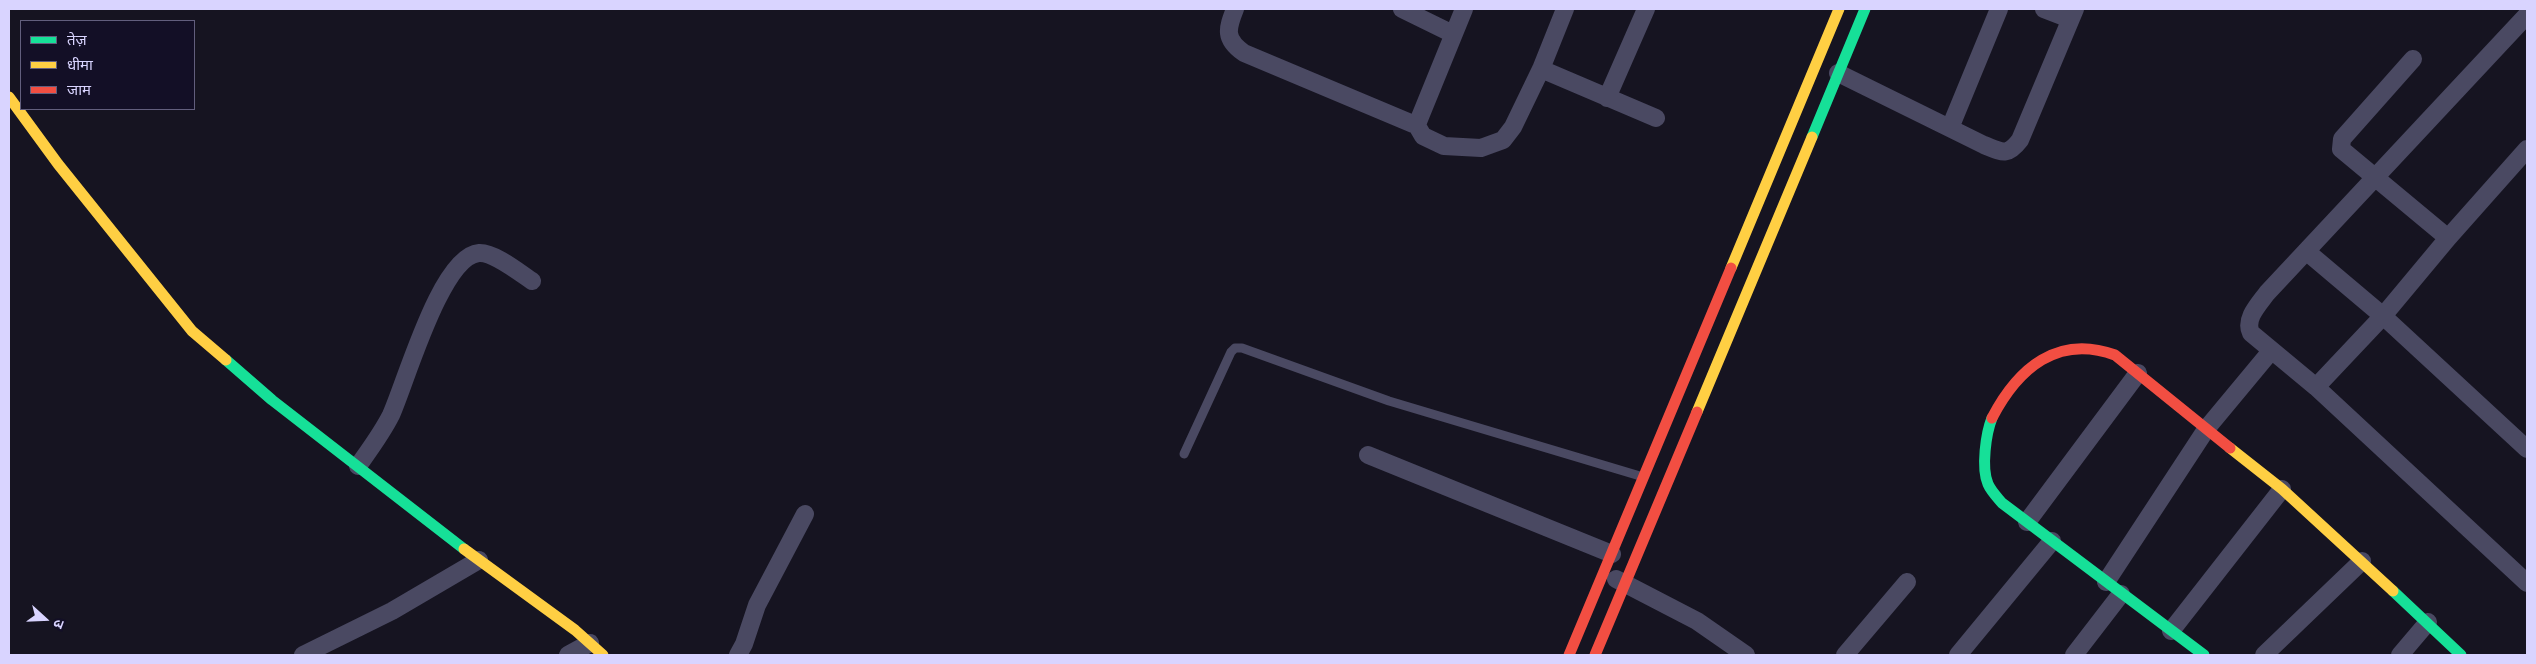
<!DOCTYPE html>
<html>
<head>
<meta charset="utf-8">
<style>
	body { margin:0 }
	#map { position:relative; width:2536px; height:664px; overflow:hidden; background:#161421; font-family:"Archivo Narrow","Noto Sans Devanagari",sans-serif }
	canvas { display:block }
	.frame { position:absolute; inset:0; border:10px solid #d9d4ff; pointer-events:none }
	.legend { position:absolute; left:20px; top:20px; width:175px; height:90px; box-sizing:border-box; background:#130f26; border:1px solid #625e7d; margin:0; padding:6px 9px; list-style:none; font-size:15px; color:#d9d4ff }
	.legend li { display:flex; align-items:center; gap:10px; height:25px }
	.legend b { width:25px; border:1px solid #625e7d }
	.north { position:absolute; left:20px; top:594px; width:50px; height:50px; -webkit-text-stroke:4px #130f26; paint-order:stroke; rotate:110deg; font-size:14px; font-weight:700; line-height:20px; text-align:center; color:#d9d4ff }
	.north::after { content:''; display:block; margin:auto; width:18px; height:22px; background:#d9d4ff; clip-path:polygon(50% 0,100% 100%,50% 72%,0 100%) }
</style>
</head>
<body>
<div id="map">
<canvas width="2536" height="664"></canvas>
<div class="frame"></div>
<ul class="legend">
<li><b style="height:6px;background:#16e098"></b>तेज़</li>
<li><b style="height:6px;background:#ffcf43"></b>धीमा</li>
<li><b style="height:6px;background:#f24e42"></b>जाम</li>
</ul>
<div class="north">उ</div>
</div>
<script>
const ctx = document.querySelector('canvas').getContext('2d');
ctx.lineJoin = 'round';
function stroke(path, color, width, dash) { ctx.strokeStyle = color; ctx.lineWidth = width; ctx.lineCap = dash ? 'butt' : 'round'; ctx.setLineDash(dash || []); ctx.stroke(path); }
stroke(new Path2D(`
	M1184 454 1231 352 1235 348H1242L1389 401 1640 476`), '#4a4962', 9);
stroke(new Path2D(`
	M1235 9C1227 29 1224 39 1244 53L1413 124 1418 122 1420 117 1464 9
	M1402 9 1453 34
	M2044 9 2070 19
	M2527 15 2267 293C2259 304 2244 319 2251 333L2316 387 2527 583
	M2413 59 2342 139 2341 149 2448 238
	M1541 69 1656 118
	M1838 73 1984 145C2002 152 2007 157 2020 140L2075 9
	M1607 98 1646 9
	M1416 124 1423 136 1444 146 1481 148 1503 140 1513 127 1541 69 1565 9
	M1950 128 1999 9
	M2306 251 2383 316 2527 449
	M2316 387 2383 316 2448 238 2527 149
	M1368 455 1612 554
	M358 466C370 449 382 433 391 415 406 382 441 256 479 253 494 252 520 273 532 281
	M2027 522 2138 373
	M1616 579 1697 621 1746 655
	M2106 582 2207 428 2271 351
	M2171 631 2282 489
	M303 655 392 611 479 560
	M568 655 590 643
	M738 655 744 644 757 605 805 514
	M1845 655 1907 582
	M1958 655 2052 541
	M2074 655 2121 594
	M2264 655 2362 561
	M2400 655 2428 622`), '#4a4962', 18);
stroke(new Path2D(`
	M1812 137 1865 9
	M226 360 272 400 464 549
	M1992 418C1986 433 1981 468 1988 484 1991 491 1997 497 2002 503L2204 655
	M2393 591 2461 655`), '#16e098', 11);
stroke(new Path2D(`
	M9 97 58 164 192 331 226 360
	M1731 268 1839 9
	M1697 412 1812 137
	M2230 448 2282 489 2393 591
	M464 549 575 630 603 655`), '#ffcf43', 11);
stroke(new Path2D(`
	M1992 418C2018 368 2058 334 2115 355L2230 448
	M1569 655 1731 268
	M1595 655 1697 412`), '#f24e42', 11);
</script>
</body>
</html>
